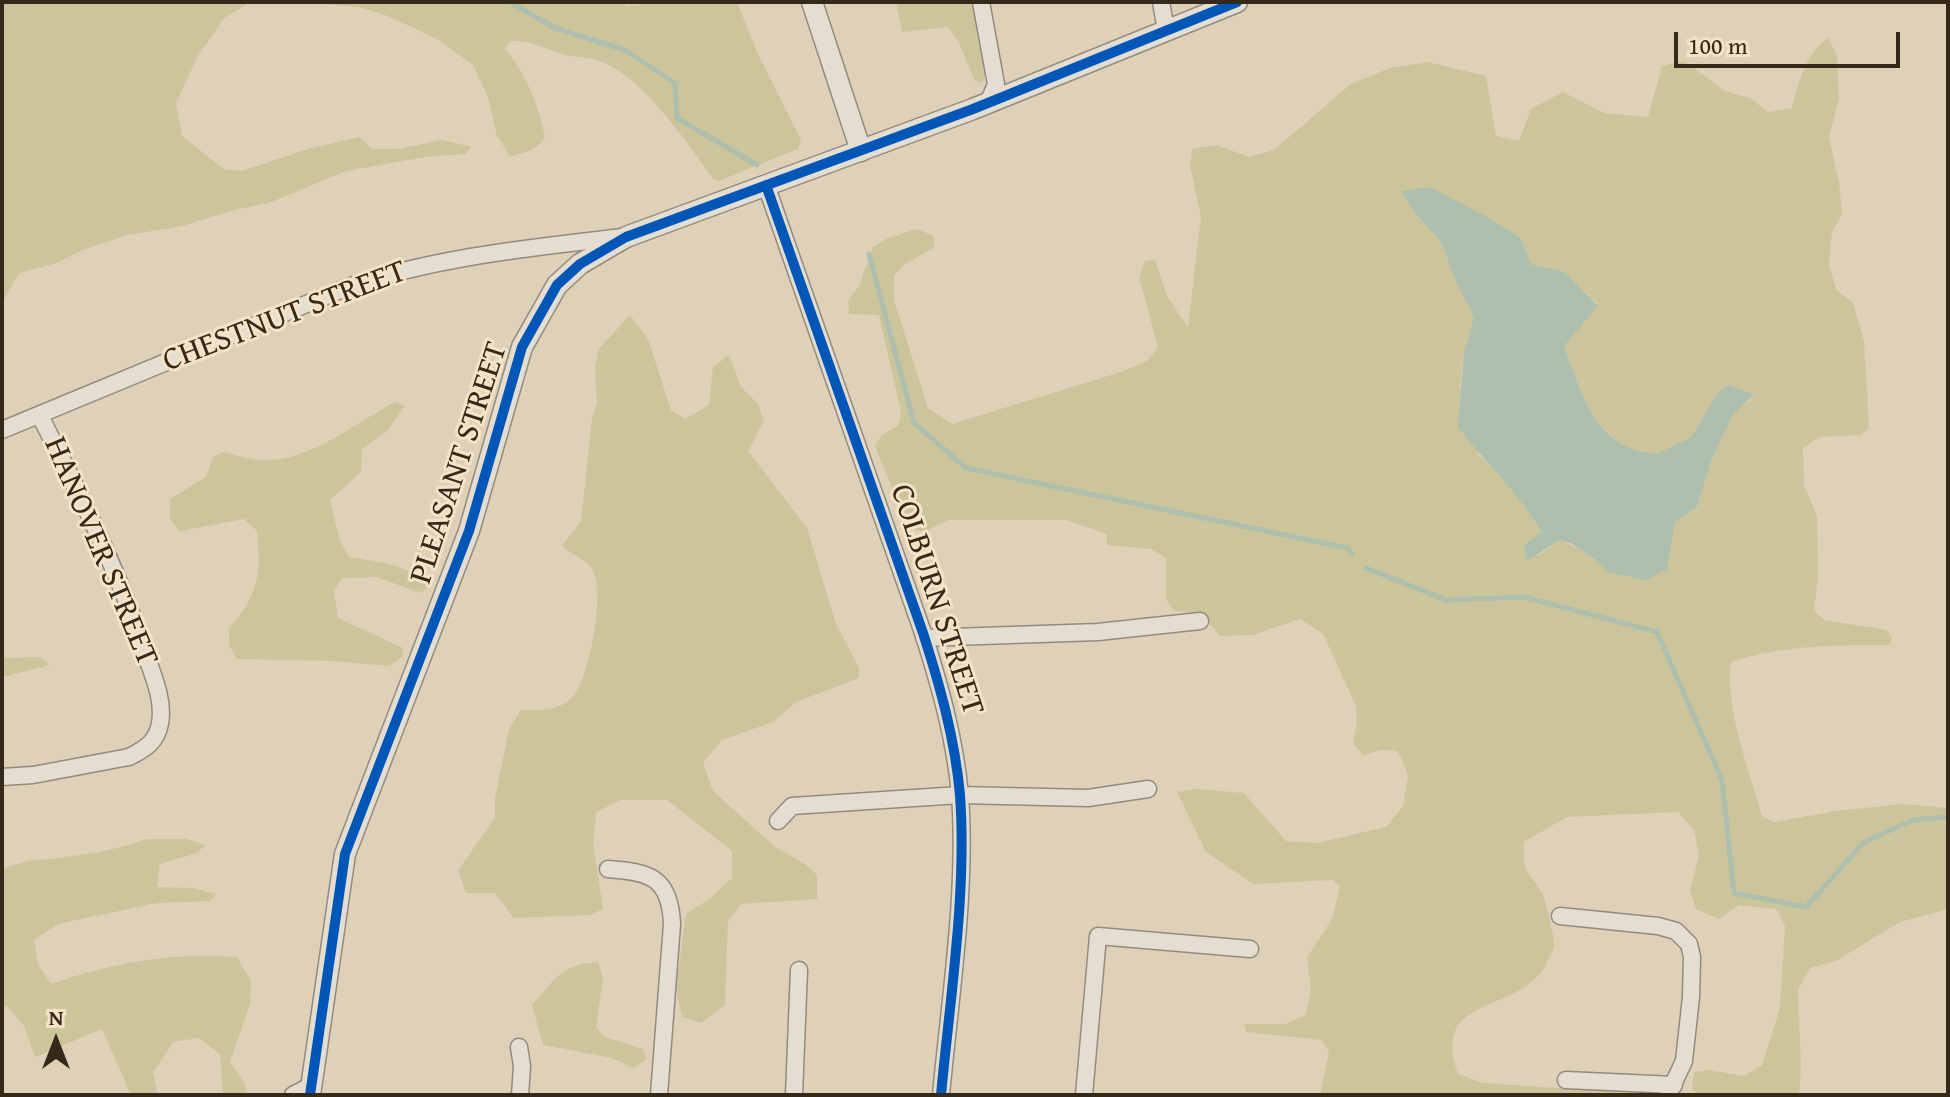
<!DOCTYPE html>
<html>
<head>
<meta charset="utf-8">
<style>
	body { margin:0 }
	#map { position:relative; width:1950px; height:1097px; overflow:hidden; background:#dfd0b8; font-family:"Gentium Book Plus",serif }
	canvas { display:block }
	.frame { position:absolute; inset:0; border:4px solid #35291a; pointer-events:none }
	.north { position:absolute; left:16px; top:1001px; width:80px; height:80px; -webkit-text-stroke:6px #f4e3c7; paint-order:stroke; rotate:0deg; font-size:22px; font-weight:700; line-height:32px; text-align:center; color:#35291a }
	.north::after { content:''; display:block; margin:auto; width:28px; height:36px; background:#35291a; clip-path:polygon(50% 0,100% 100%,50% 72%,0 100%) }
	.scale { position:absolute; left:1674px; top:32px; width:226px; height:36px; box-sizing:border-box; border:4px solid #35291a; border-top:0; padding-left:10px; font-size:24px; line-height:28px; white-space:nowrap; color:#35291a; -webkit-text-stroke:6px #f4e3c7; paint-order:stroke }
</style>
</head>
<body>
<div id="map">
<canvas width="1950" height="1097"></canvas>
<div class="frame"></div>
<div class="north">N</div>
<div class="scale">100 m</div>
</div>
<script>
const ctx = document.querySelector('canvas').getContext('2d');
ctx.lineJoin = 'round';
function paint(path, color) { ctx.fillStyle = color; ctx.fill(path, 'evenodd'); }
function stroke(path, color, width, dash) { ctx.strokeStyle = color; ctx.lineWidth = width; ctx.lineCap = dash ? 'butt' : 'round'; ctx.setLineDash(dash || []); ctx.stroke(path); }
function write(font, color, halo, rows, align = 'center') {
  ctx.font = font + ' "Gentium Book Plus",serif'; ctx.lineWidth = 6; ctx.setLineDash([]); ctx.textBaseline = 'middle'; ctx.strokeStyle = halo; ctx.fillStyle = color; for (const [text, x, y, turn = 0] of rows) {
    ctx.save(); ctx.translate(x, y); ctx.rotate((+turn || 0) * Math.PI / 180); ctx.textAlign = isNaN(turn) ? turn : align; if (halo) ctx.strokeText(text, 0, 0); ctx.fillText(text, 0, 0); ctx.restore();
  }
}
paint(new Path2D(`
	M2 2H251L224 18 198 56 176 103 182 136 224 169 242 171 308 149 359 137 372 149H398L442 140 472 147 465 154 425 157 346 171 269 203 238 209 182 226 128 235 82 250 57 263 19 273 2 303Z
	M296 2H620L628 6 652 2H737L757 52 801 140 798 149 719 181 713 179C689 144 644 80 605 63 592 57 576 58 562 54 541 48 534 40 510 41L505 49C527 76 538 103 545 137 537 151 525 153 510 156L497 136 488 97 473 65 439 40 388 16 359 7Z
	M896 2H974L988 72 982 82 975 81 959 43 948 27 902 32Z
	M1828 38 1837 55 1839 99 1829 137 1839 182 1842 214 1832 232 1829 265 1836 289 1853 303 1864 341 1869 428 1861 435 1819 437 1803 448 1804 485 1817 516 1818 579 1814 610 1824 620 1887 630 1892 639 1889 645C1836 645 1782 645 1731 662 1724 706 1750 773 1762 816L1774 822 1836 811 1902 804 1948 808V909L1900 922 1836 961 1810 968 1798 990 1801 1067 1799 1095H1700L1692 1089 1694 1072 1708 1070 1744 1076 1762 1065 1780 1008 1785 926 1776 909 1739 905 1719 919 1696 909 1690 890 1699 856 1694 830 1678 812 1567 817 1524 842C1524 849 1523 859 1525 866 1529 876 1537 884 1542 893 1546 900 1555 939 1554 947 1553 952 1548 959 1546 964 1520 1016 1429 992 1458 1074L1483 1083 1632 1093 1635 1095H1320L1329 1052 1322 1040 1246 1032 1244 1024H1285L1306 1015 1311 989 1307 958 1332 919 1340 887 1333 880 1253 884 1206 852 1177 792 1197 789 1244 793 1286 841 1317 843 1386 827 1403 806 1408 775 1398 751 1381 750 1363 755 1353 743 1357 723 1356 706 1323 634 1300 619 1253 635 1220 636 1201 613 1174 611 1166 599V558L1151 549 1107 545V534L1066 520H948L924 532 908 528 875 446 882 435 898 426 901 412 879 315 849 314 848 301 859 286 873 247 888 238 917 229 934 236V248L905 264 894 275V300L928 408 952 424 1124 371 1148 360 1158 347 1139 277 1145 261 1155 260 1167 296 1188 327 1201 216 1190 166 1192 149 1217 145 1249 157 1274 150 1351 84 1390 68 1428 62 1486 76 1496 136 1519 141 1531 109 1563 92 1604 113 1648 117 1662 66 1684 61 1725 91 1750 98 1768 112 1792 108C1799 82 1805 54 1828 38ZM1401 191 1521 238 1531 264 1565 272 1598 305 1564 346C1578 382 1589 427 1626 446 1635 451 1647 452 1657 455L1691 437 1718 392 1754 395 1733 415 1712 459 1697 507 1675 522 1667 569 1608 572C1593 558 1579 545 1558 541L1538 556 1524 545 1541 533 1530 513 1505 480 1478 454 1460 387 1464 352 1474 317 1457 285 1441 242 1413 211Z
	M630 315 648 339 671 410 685 419 709 405 713 367 729 355 741 387 758 404 764 421 748 451 807 528 836 624 859 668V678L796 702 773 722 722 740 703 763 713 791 775 847 805 864 817 875V899L741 904 728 922 725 1005 701 1023 682 1017 676 989 686 914 712 897 732 878V851L667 800H621L596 812 593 843 603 909 589 915 514 918 495 893H466L458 871 495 817V798L509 729 521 710C540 710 559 712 573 696 590 677 606 590 592 569 586 560 570 553 562 546L581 521 592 419 597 403 595 368 598 350Z
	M395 402 405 406 386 432 362 449 361 472 330 500 339 538 349 557 390 564 428 578 430 586 420 593 377 577 342 578 334 590 338 618 403 648 402 657 389 666 333 661 237 659 229 645V629C259 593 261 576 257 531L244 519 179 531 170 518V499L206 477 213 457 223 452C235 454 248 459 260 460 307 464 355 423 395 402Z
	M41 657 50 665 2 677V658Z
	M146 839H187L205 845 197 853 160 864 157 887 193 888 216 894 210 901 157 903 58 924 34 940 38 964 51 984C111 963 173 952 237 957L251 981 250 1004 230 1062 245 1084 246 1095H223L220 1055 199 1038 173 1042 153 1073 158 1095H131L102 1029 35 1057 24 1026 7 1006H2V870C26 859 33 861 58 858 88 854 118 850 146 839Z
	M598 962 603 978 596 1027 605 1037 643 1049 647 1059 633 1068 612 1058 543 1045 532 1005C556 978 560 965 598 962Z`), '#ccc59c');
paint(new Path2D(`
	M1430 187 1491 219 1521 238 1531 264 1565 272 1598 306 1564 346C1578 382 1589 428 1626 446 1635 451 1648 452 1657 454L1691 437 1718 392 1728 385 1754 394 1733 415 1712 459 1697 507 1675 522 1667 569 1646 580 1608 572 1594 559 1571 543 1558 541 1527 561 1524 545 1541 532C1519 492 1485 463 1458 427L1464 352 1474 317 1457 285 1441 242 1413 211 1401 191Z`), '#aebfae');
stroke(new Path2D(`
	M510 2 555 28 625 50 675 83 677 118 757 165
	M869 254 914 423 966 468 1347 548 1352 553
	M1366 568 1446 600 1524 597 1657 632 1722 780 1734 893 1806 907 1864 842 1913 820 1948 817`), '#aebfae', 5);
const minor = new Path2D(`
	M981 2 996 84 988 103
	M1161 2 1166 30
	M766 185 923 633C940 686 955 739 960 795 967 892 950 998 941 1095
	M2 430 345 288C435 257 529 248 623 237
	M924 638 1098 632 1200 621
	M2 777 33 775 129 757C145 749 157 742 160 723 164 701 154 678 147 658 120 574 80 494 40 416
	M778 821 792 806 960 795 1088 798 1148 789
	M608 869C651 872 670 878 672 924L659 1095
	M1560 916 1658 926 1676 931 1689 944 1692 957 1691 997 1684 1061 1668 1095
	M519 1047 522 1066 520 1095
	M1566 1080 1674 1085
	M293 1095 312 1085
	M794 1095 799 970
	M1084 1095 1098 936 1250 949`);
const tertiary = new Path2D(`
	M812 2 861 151
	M310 1095 345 854 469 531 522 347 557 285 580 264 626 237 973 109 1237 2`);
stroke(minor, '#948b7c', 19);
stroke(tertiary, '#948b7c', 23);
stroke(minor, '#e4ddd2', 16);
stroke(tertiary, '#e4ddd2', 20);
stroke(new Path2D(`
	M766 185 923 633C940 686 955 739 960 795 967 892 950 998 941 1095
	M310 1095 345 854 469 531 522 347 557 285 580 264 626 237 973 109 1237 2`), '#0057b8', 10);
write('32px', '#35291a', '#f4e3c7', [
	["CHESTNUT STREET",285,317,-21],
	["PLEASANT STREET",460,463,-72],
	["HANOVER STREET",100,552,67],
	["COLBURN STREET",936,600,72]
]);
</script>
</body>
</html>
